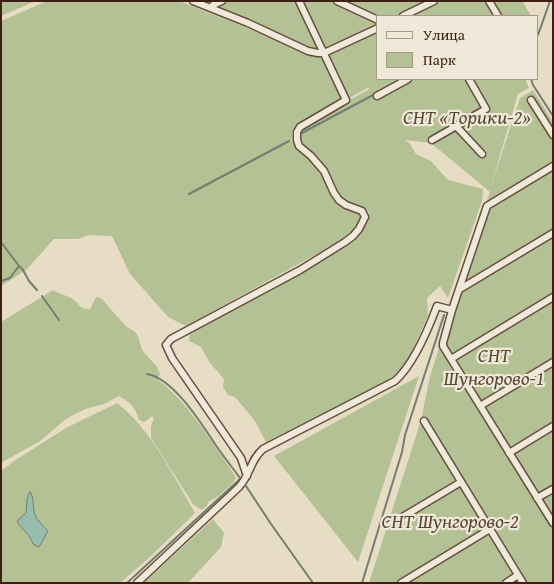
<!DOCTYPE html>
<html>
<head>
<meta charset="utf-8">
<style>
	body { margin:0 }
	#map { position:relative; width:554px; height:584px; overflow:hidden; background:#e6ddc4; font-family:"Gentium Book Plus",serif }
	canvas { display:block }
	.frame { position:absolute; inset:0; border:2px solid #3d1f13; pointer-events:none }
	.legend { position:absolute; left:376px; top:15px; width:162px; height:65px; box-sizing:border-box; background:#efe9d9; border:1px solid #a8988a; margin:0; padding:6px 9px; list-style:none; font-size:15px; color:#3d1f13 }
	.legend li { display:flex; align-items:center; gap:10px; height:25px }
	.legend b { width:25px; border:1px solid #a8988a }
</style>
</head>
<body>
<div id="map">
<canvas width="554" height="584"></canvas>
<div class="frame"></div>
<ul class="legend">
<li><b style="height:6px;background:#efe9d9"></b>Улица</li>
<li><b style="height:14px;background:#b4c195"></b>Парк</li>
</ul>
</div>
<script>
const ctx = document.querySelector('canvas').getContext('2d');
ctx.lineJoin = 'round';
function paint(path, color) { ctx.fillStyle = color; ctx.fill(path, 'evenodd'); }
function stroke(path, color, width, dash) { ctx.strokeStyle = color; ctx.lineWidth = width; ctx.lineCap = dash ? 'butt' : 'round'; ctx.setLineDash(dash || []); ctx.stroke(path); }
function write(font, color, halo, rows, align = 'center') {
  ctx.font = font + ' "Gentium Book Plus",serif'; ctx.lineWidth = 4.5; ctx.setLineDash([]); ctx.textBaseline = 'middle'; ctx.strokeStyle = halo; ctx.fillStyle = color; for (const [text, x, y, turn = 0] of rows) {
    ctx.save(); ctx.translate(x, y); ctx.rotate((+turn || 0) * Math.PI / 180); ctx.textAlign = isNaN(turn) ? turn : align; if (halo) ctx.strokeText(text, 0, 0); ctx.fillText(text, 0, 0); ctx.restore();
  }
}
paint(new Path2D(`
	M1 1H36L1 16Z
	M47 1H179L307 52 322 56 342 100 297 125 292 131V141L322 172 333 194 358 213 361 217 356 228 351 233 322 251 186 326 168 317 130 274 112 236 88 235 79 239H54L26 270 1 286V21Z
	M193 1H524L523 2 531 16H378V79H525L529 88 518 94 490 189 520 98 533 90 553 122V583H369L421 420 430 376 490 192 431 143 405 140 410 144 416 154 431 161 448 180 483 189 482 201 448 298 440 286 427 298 428 315 411 354 403 367 390 379 266 442 255 421 235 397 228 395 223 387 224 379 210 363 201 347 189 341 190 333 300 273 365 224 369 212 366 209 359 208 340 199 325 170 305 150 298 140 301 128 369 89V87L346 100 323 53H318Z
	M53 290C59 294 69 296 73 299 79 304 81 310 90 309L96 297H98L102 299 122 322 127 327 134 331 138 336 142 350 157 367 160 374 157 379C182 398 199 423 216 448 223 458 230 467 236 478L232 484 216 498 209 501 206 507 201 510 193 504 151 438V425L154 419 152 416 149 419 144 422 139 420C135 406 130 403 119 396L104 404 85 409 66 419 40 441 1 463V322Z
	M419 376 358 562 274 456Z
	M117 403C150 428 174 477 195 513L151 556 120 583H1V471L14 461 66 428Z
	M213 519 224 533 221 547 188 583H144Z`), '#b4c195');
const water = new Path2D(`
	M30 492C35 498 32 507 35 515 38 521 43 526 48 531L39 547 33 544C30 534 21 529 17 521L26 513 27 500Z`);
paint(water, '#97bdae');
stroke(water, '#737e70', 1);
stroke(new Path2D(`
	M538 35 550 1
	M531 79 533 85 553 116
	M300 134 375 94
	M189 194 289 141
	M1 242 19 266 23 270 29 281 37 290
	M1 281 10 278 19 266
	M42 296 59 320
	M147 374C173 378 201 423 215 444 223 456 232 467 240 478
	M246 486 271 524 313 583
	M127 583 240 479
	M362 583 402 452 405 435 444 315`), '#737e70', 2);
const minor = new Path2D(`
	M193 1 248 23 308 51 318 53H324L378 28
	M337 1 378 20
	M489 1 498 16
	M211 8 213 5 222 1
	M403 16 434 1
	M377 96 408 79
	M531 100 553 135
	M456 126 482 154
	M432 140 486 109 469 79
	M553 166 487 206 452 310 443 343V346L451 359 553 523
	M460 289 553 233
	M451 359 553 297
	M480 406 553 362
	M424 421 523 583
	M509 453 553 426
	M247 476 241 458 172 358 166 345 171 339 300 270 345 242 353 236 359 229 365 217 362 211 346 205 339 200 334 193 324 171 311 156 299 146 297 140V132L300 127 346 100 299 1
	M537 498 553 489
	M389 525 461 482
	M137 583 239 487C251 474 250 460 263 449L395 381C414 364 428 330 437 306L452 310
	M401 583 490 529
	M506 583 518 575`);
stroke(minor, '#674e3f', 9);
stroke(minor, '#efe9d9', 6);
write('italic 20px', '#5b4834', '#efe9d9', [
	["СНТ «Торики-2»",467,119],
	["СНТ",494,357],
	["Шунгорово-1",494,380],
	["СНТ Шунгорово-2",450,523]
]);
</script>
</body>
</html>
